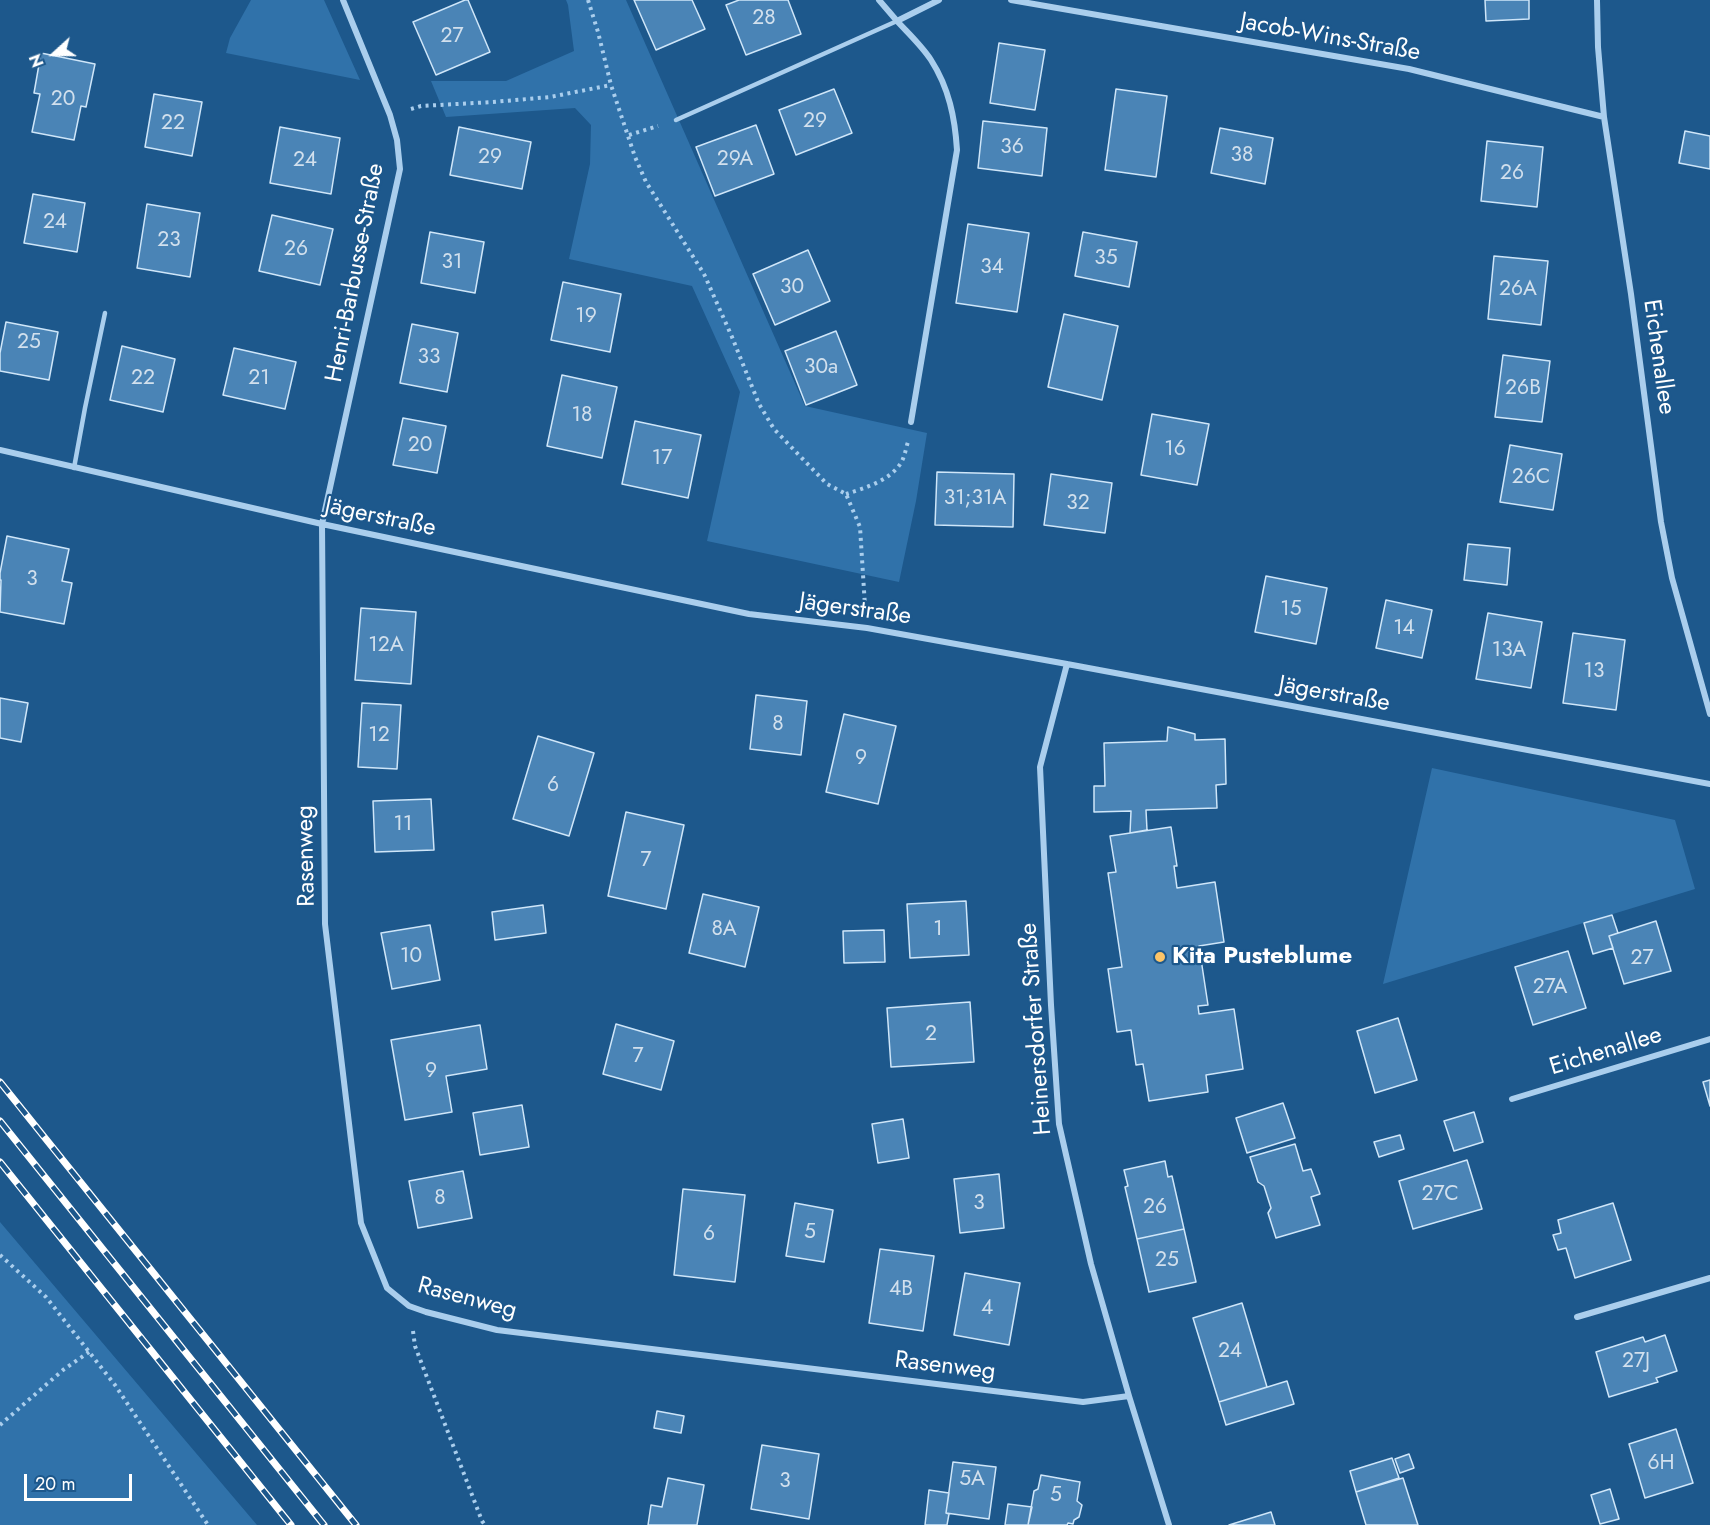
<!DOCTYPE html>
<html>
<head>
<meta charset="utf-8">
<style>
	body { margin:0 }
	#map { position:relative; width:1710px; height:1525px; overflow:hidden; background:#1d588c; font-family:Jost,sans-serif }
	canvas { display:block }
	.north { position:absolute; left:24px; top:24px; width:60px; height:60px; -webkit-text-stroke:4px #1d588c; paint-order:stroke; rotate:249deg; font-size:16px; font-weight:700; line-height:24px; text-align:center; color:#fff }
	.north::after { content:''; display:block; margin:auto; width:21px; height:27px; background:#fff; clip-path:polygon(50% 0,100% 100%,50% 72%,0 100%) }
	.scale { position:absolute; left:24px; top:1474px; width:108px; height:27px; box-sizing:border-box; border:3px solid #fff; border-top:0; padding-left:8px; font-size:18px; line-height:21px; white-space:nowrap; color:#fff; -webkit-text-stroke:4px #1d588c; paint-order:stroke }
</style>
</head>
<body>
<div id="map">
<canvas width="1710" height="1525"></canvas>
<div class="north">N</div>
<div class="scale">20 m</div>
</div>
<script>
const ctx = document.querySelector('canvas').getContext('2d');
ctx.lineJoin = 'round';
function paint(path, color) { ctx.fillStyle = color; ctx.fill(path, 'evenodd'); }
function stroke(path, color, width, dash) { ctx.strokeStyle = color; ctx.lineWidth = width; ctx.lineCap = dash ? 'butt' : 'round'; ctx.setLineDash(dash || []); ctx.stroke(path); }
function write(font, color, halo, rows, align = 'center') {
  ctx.font = font + ' Jost,sans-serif'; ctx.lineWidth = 4.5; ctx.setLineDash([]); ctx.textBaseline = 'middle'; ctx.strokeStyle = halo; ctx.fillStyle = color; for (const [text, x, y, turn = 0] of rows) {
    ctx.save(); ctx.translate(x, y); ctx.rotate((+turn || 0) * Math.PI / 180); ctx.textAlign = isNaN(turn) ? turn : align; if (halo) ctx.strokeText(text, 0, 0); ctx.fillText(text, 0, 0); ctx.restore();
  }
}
paint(new Path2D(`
	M251 0H324L360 80 226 53 230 38Z
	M566 0H626L805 406 927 433 916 501 899 582 707 541 740 392 692 286 569 259 590 164 591 125 575 108 446 117 431 81H506L574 51 568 5Z
	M1432 768 1675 820 1695 889 1383 984Z
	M0 1222 257 1525H0Z`), '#3072aa');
const building = new Path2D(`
	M465 0H468L490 52 436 75 413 22Z
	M634 0H692L705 29 656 50Z
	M739 0H788L801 34 746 55 726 5Z
	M1485 0H1529V19L1486 21Z
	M999 43 1045 50 1035 110 990 103Z
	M41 53 95 64 86 107 81 106 74 140 32 132 40 94 34 93Z
	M834 89 852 133 796 155 779 110Z
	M1116 89 1167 96 1156 177 1105 170Z
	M154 94 202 102 192 156 145 147Z
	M983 121 1047 128 1042 176 978 168Z
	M756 125 774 174 715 196 696 147Z
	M280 127 340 138 331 194 270 183Z
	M459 127 531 142 522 189 450 175Z
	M1220 128 1273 138 1265 184 1211 173Z
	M1685 131 1710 136V169L1679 163Z
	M1487 141 1543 147 1537 207 1481 201Z
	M33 194 85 203 77 252 24 243Z
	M147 204 200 213 190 277 137 268Z
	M272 215 333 229 320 285 259 271Z
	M968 224 1029 233 1017 312 956 303Z
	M430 232 484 242 475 293 421 283Z
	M1083 232 1137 242 1129 287 1075 276Z
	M808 250 830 301 775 325 753 274Z
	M1494 256 1548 261 1541 325 1488 319Z
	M563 282 621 294 610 352 551 340Z
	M1064 314 1118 326 1102 400 1048 387Z
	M6 322 58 332 49 380 0 371V353Z
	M412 324 458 333 447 392 400 383Z
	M836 331 857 385 806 405 785 351Z
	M122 346 175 359 163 412 110 400Z
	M234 348 296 362 285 409 223 395Z
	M1503 355 1550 361 1542 422 1495 417Z
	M562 375 617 387 602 458 547 446Z
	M1152 414 1209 424 1197 485 1141 475Z
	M403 418 446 426 437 473 393 465Z
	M635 421 701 435 688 498 622 484Z
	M1510 445 1562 454 1553 510 1500 502Z
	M937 472 1014 474 1013 527 935 525Z
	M1051 474 1112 483 1105 533 1044 525Z
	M7 536 69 549 62 581 72 583 64 624 0 612 1 580H0V573Z
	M1468 544 1510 548 1507 585 1464 580Z
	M1266 576 1327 588 1316 644 1255 632Z
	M1386 600 1432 610 1422 658 1376 648Z
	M361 608 416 612 411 684 355 680Z
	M1488 613 1542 622 1531 688 1476 679Z
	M1573 633 1625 640 1616 710 1563 703Z
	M756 695 807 701 801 755 750 749Z
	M0 698 28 703 21 742 0 738Z
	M362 703 401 705 397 769 358 767Z
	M844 714 896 726 878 804 826 792Z
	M1168 727 1195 734V740L1225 739 1226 784 1216 785 1217 808 1146 810 1147 830 1130 833 1131 811 1094 812V786H1105L1104 743 1167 741Z
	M538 736 594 753 569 836 513 819Z
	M431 799 434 850 375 852 373 801Z
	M626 812 684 825 666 909 608 896Z
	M1171 827 1177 866H1174L1177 888 1215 882 1224 942 1199 946 1208 1005 1198 1006 1199 1014 1234 1009 1243 1069 1206 1075 1208 1092 1149 1101 1143 1064 1136 1065 1131 1030 1117 1032 1108 969 1122 967 1108 873 1116 872 1110 836Z
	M703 894 759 907 745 967 689 953Z
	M966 901 969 955 910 958 907 904Z
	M543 905 546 933 495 940 492 912Z
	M1612 915 1618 933 1609 936 1613 948 1593 954 1584 923Z
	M1656 921 1671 971 1624 984 1609 936Z
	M430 925 440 980 392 989 381 933Z
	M884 930 885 962 844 963 843 931Z
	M1568 951 1586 1008 1533 1025 1515 967Z
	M970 1002 974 1062 891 1067 887 1008Z
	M1398 1018 1417 1080 1375 1093 1357 1031Z
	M616 1024 674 1041 661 1090 603 1074Z
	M480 1025 487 1069 446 1076 452 1112 405 1120 391 1040Z
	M1710 1080V1106L1703 1082Z
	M1283 1103 1295 1138 1247 1153 1236 1118Z
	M522 1105 529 1147 480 1155 473 1113Z
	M1474 1112 1483 1142 1454 1151 1444 1121Z
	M903 1119 909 1158 878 1163 872 1124Z
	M1400 1135 1404 1149 1379 1157 1374 1142Z
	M1295 1144 1303 1171 1311 1169 1320 1194 1311 1197 1320 1225 1276 1238 1268 1213 1271 1208 1264 1186 1258 1182 1250 1157Z
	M1467 1160 1482 1209 1413 1229 1399 1181Z
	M1165 1161 1168 1177 1172 1176 1184 1229 1137 1239 1125 1187 1128 1186 1124 1170Z
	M463 1171 472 1218 418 1228 409 1181Z
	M999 1174 1004 1228 960 1233 954 1179Z
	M683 1189 745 1195 735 1282 674 1275Z
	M795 1203 833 1210 824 1262 786 1256Z
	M1613 1203 1631 1260 1575 1278 1566 1248 1558 1250 1553 1235 1561 1233 1558 1220Z
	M1184 1229 1196 1282 1149 1292 1137 1239Z
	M880 1249 934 1256 923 1331 869 1323Z
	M965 1273 1020 1283 1009 1345 954 1335Z
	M1242 1303 1267 1387 1219 1402 1193 1318Z
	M1665 1335 1677 1371 1656 1378 1658 1382 1609 1397 1596 1352 1643 1337 1645 1342Z
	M1287 1381 1294 1404 1226 1425 1219 1402Z
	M657 1411 684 1416 681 1433 654 1428Z
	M1676 1429 1693 1483 1645 1498 1629 1444Z
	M762 1445 819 1454 809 1519 751 1509Z
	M1409 1454 1414 1468 1400 1473 1395 1459Z
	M1392 1458 1399 1478 1356 1492 1350 1471Z
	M953 1462 996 1467 989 1519 946 1513Z
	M1041 1475 1080 1482 1077 1501 1082 1505 1079 1517 1074 1520 1073 1524 1068 1523 1067 1525H1028L1034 1491 1038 1489Z
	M668 1478 704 1485 697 1525H648L651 1505 662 1507Z
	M1403 1478 1418 1525H1366L1356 1492Z
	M1610 1489 1619 1519 1600 1524 1591 1495Z
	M929 1490 949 1493 946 1513 949 1514 947 1525H925Z
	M1008 1504 1032 1507 1028 1525H1005Z
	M1271 1512 1275 1525H1229Z`);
paint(building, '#4a84b6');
stroke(building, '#cfe6f9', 1.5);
stroke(new Path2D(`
	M588 0 598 32 611 85 635 157 646 182 704 274 732 337 759 404 774 429 796 452 827 484 846 494 860 527 865 606
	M411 109 421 106 493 102 550 97 611 85
	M629 135 658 126
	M846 494C865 488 892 480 902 461 905 455 906 448 908 442
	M0 1255 46 1297 115 1385 208 1525
	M413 1331 415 1346 482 1521 485 1525
	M0 1425 63 1370 89 1352`), '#aaceed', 4, [3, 4.5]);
stroke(new Path2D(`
	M676 120 897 21
	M74 468 85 408 105 313`), '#aaceed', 4.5);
stroke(new Path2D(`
	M343 0 390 115 397 140 400 169 322 524 325 924 361 1223 387 1288 409 1306 426 1312 497 1330 1083 1402 1129 1396
	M879 0 897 21 939 0
	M1011 0 1409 69 1604 117
	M1597 0 1598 47 1604 117 1631 294 1661 522 1672 578 1710 714
	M897 21C908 33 922 46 931 60 949 88 955 118 957 150L911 422
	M0 450 322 524 749 614 867 628 1067 664 1710 784
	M1067 664 1040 767 1051 1005 1059 1124 1091 1264 1129 1396 1169 1525
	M1512 1099 1710 1039
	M1577 1317 1710 1278`), '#aaceed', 6);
const rail = new Path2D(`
	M0 1082 356 1525
	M0 1121 324 1525
	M0 1162 291 1525`);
stroke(rail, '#fff', 7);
stroke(rail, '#1d588c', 4.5, [14]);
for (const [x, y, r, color] of [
	[1160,957,6,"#fcc468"]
]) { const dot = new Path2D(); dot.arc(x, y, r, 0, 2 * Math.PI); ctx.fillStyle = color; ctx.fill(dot); stroke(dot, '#1d588c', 2); }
write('21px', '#d2e0ed', null, [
	["28",764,19],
	["27",452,37],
	["20",63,100],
	["29",815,122],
	["22",173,124],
	["36",1012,148],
	["38",1242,156],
	["29",490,158],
	["29A",735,160],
	["24",305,161],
	["26",1512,174],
	["24",55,223],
	["23",169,241],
	["26",296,250],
	["35",1106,259],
	["31",452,263],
	["34",992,268],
	["30",792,288],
	["26A",1518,290],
	["19",586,317],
	["25",29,343],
	["33",429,358],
	["30a",821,368],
	["22",143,379],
	["21",259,379],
	["26B",1523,389],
	["18",582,416],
	["20",420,446],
	["16",1175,450],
	["17",662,459],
	["26C",1531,478],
	["31;31A",975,499],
	["32",1078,504],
	["3",32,580],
	["15",1291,610],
	["14",1404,629],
	["12A",386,646],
	["13A",1509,651],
	["13",1594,672],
	["8",778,725],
	["12",379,736],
	["9",861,759],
	["6",553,786],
	["11",403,825],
	["7",646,861],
	["8A",724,930],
	["1",938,930],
	["10",411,957],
	["27",1642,959],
	["27A",1550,988],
	["2",931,1035],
	["7",638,1057],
	["9",431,1072],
	["27C",1440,1195],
	["8",440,1199],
	["3",979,1204],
	["26",1155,1208],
	["5",810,1233],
	["6",709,1235],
	["25",1167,1261],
	["4B",901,1290],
	["4",987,1309],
	["24",1230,1352],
	["27J",1636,1362],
	["6H",1661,1464],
	["5A",972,1480],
	["3",785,1482],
	["5",1056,1496]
]);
write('24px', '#fff', '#1d588c', [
	["Jacob-Wins-Straße",1330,38,10],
	["Henri-Barbusse-Straße",356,273,-79],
	["Eichenallee",1658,357,82],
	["Jägerstraße",380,518,12],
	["Jägerstraße",855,610,8],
	["Jägerstraße",1334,695,10],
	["Rasenweg",307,856,-91],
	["Heinersdorfer Straße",1037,1029,-94],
	["Eichenallee",1606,1052,-17],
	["Rasenweg",467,1299,15],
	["Rasenweg",945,1367,7]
]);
write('bold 24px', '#fff', '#1d588c', [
	["Kita Pusteblume",1172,957]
], 'left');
</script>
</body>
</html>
